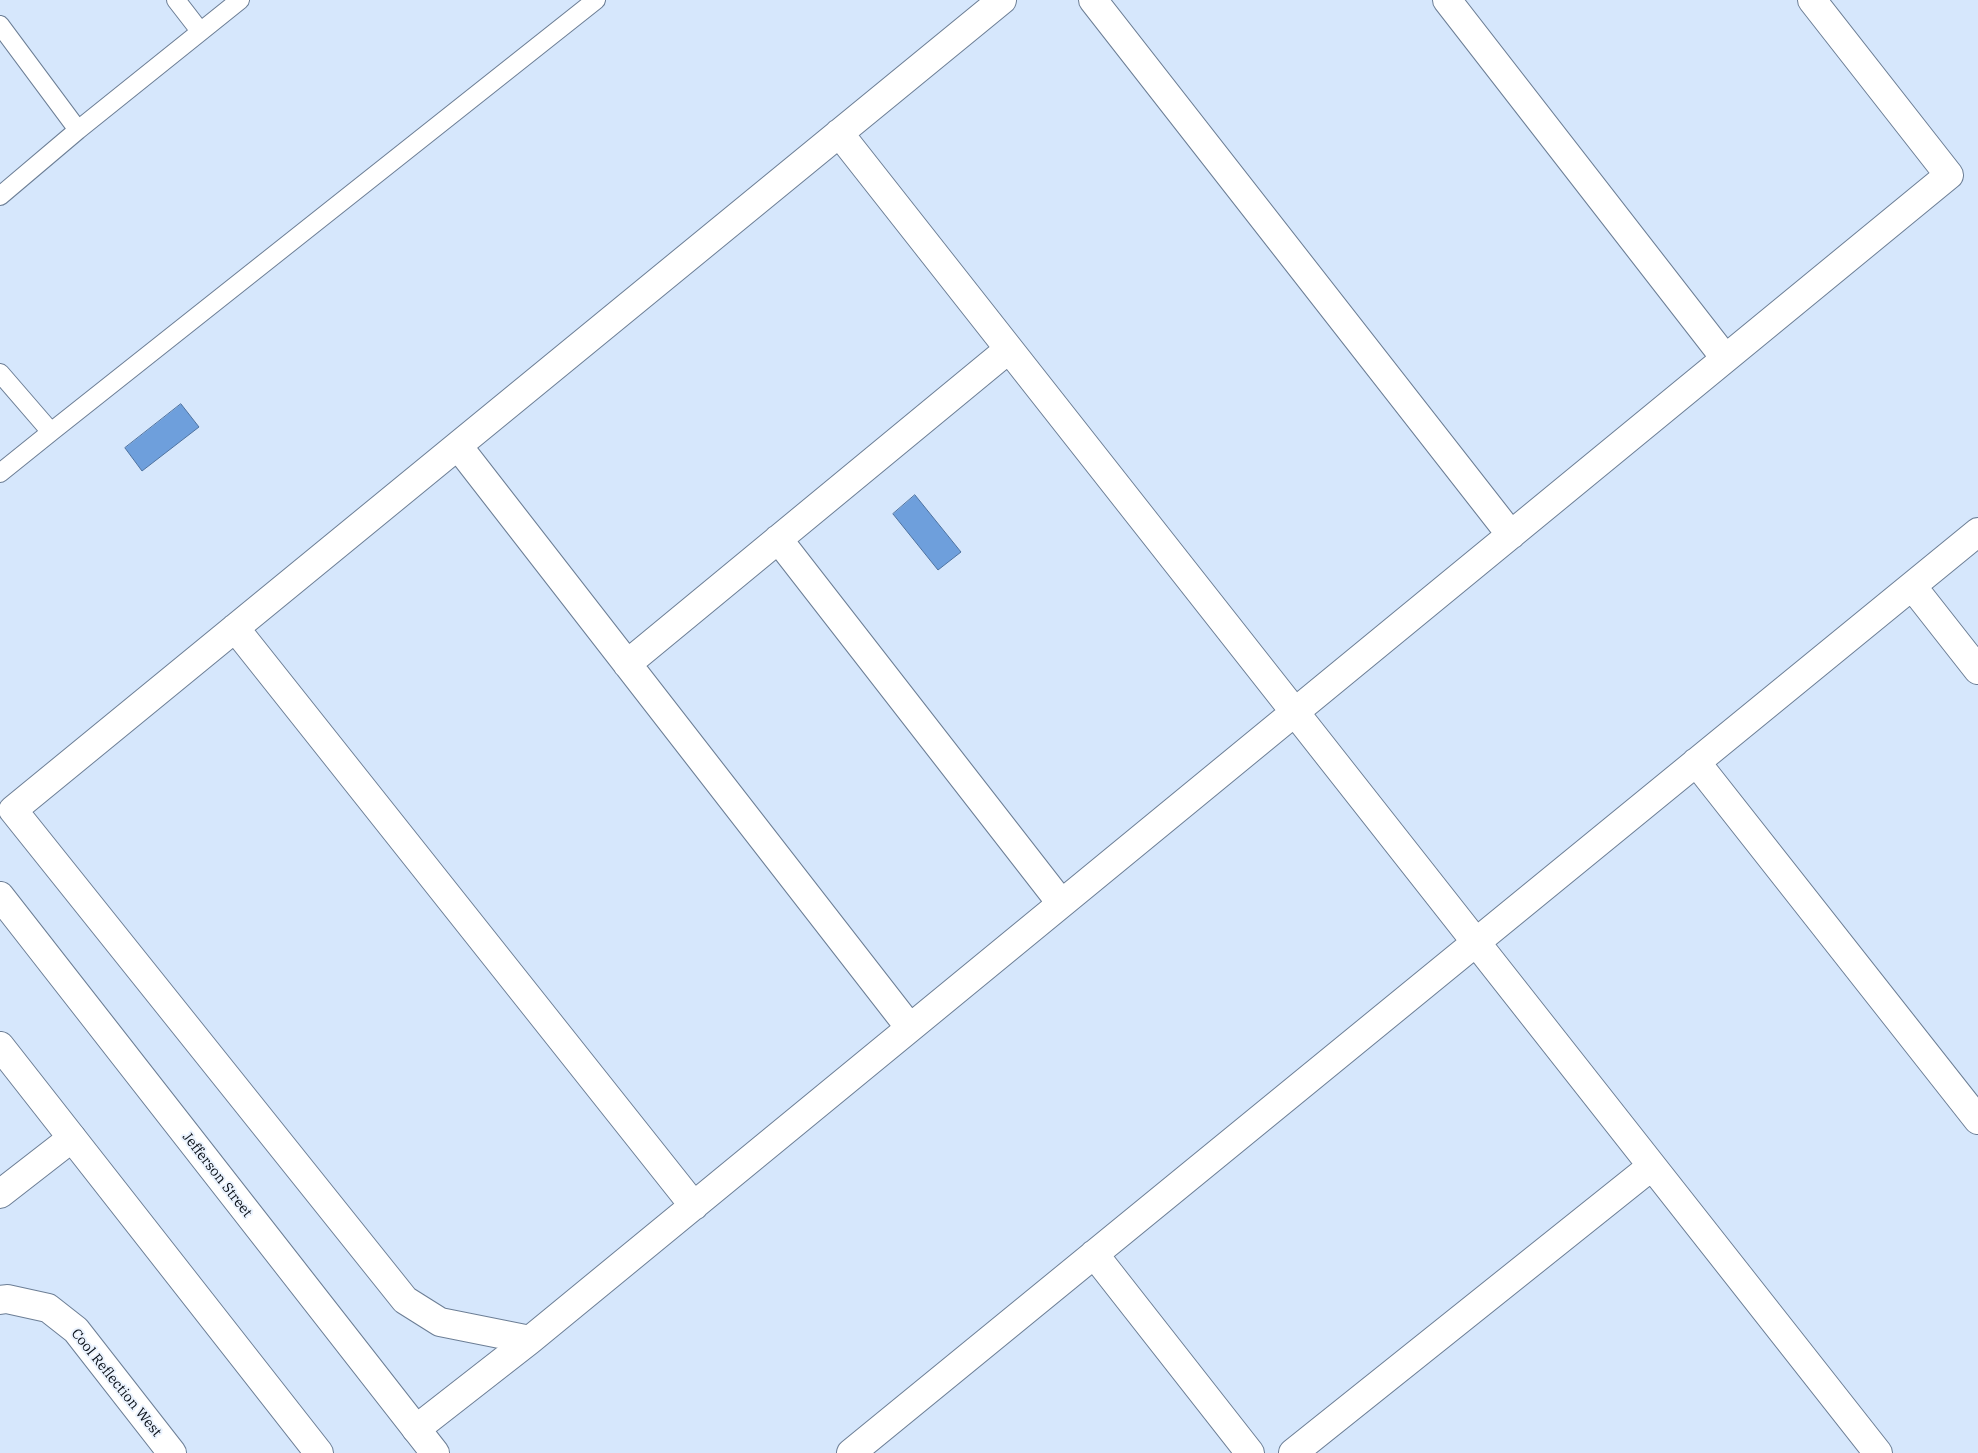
<!DOCTYPE html>
<html>
<head>
<meta charset="utf-8">
<style>
	body { margin:0 }
	canvas { display:block; background:#d6e7fc }
</style>
</head>
<body>
<canvas width="1978" height="1453"></canvas>
<script>
const ctx = document.querySelector('canvas').getContext('2d');
ctx.lineJoin = 'round';
function paint(path, color) { ctx.fillStyle = color; ctx.fill(path, 'evenodd'); }
function stroke(path, color, width, dash) { ctx.strokeStyle = color; ctx.lineWidth = width; ctx.lineCap = dash ? 'butt' : 'round'; ctx.setLineDash(dash || []); ctx.stroke(path); }
function write(font, color, halo, rows, align = 'center') {
  ctx.font = font + ' "IBM Plex Serif",serif'; ctx.lineWidth = 4; ctx.setLineDash([]); ctx.textBaseline = 'middle'; ctx.strokeStyle = halo; ctx.fillStyle = color; for (const [text, x, y, turn = 0] of rows) {
    ctx.save(); ctx.translate(x, y); ctx.rotate((+turn || 0) * Math.PI / 180); ctx.textAlign = isNaN(turn) ? turn : align; if (halo) ctx.strokeText(text, 0, 0); ctx.fillText(text, 0, 0); ctx.restore();
  }
}
const water = new Path2D(`
	M181 404 199 427 142 471 125 448Z
	M915 495 961 552 938 570 893 514Z`);
paint(water, '#6e9fdc');
stroke(water, '#4f73a0', 1);
const lane = new Path2D(`
	M176 0 200 31
	M0 25 78 130
	M0 196 78 130 240 0
	M0 373 51 432 0 473
	M51 432 596 0`);
const street = new Path2D(`
	M1002 0 13 810 405 1300 440 1322 530 1340 1949 175 1812 0
	M1093 0 1511 535
	M1447 0 1725 358
	M839 133 1878 1453
	M458 446 910 1028
	M778 539 1061 903
	M1912 586 1978 670
	M235 628 694 1206
	M627 664 1009 349
	M1696 762 1978 1120
	M0 1194 72 1138
	M1094 1254 1250 1453
	M0 1300 7 1299 48 1308 76 1330 172 1453
	M416 1429 530 1340
	M851 1453 1978 532
	M1293 1453 1652 1166`);
const secondary = new Path2D(`
	M0 896 435 1453
	M0 1046 319 1453`);
stroke(lane, '#6c7e95', 20);
stroke(street, '#6c7e95', 30);
stroke(secondary, '#6c7e95', 30);
stroke(lane, '#fff', 18);
stroke(street, '#fff', 28);
stroke(secondary, '#fff', 28);
write('14px', '#070d15', '#ebf3fe', [
	["Jefferson Street",217,1175,52],
	["Cool Reflection West",116,1383,51]
]);
</script>
</body>
</html>
